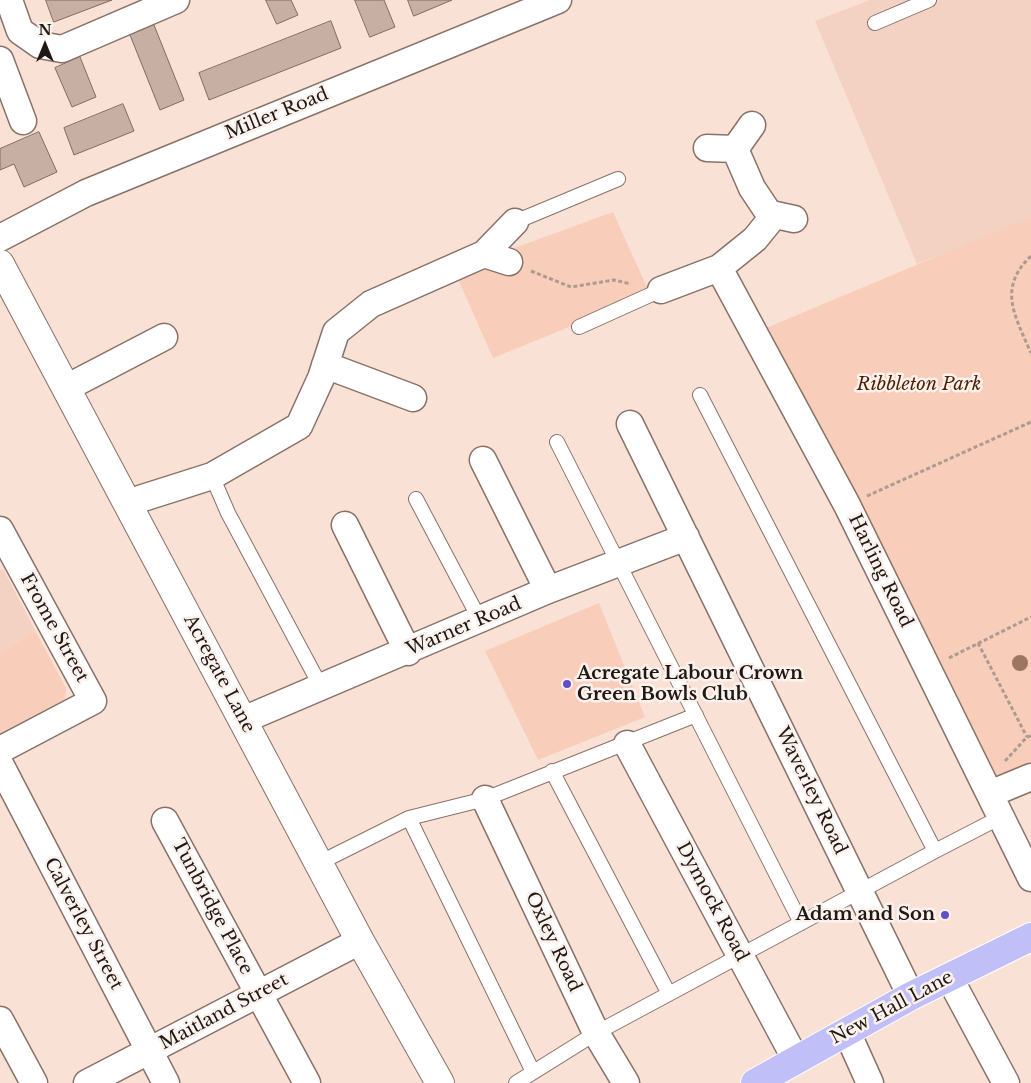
<!DOCTYPE html>
<html>
<head>
<meta charset="utf-8">
<style>
	body { margin:0 }
	#map { position:relative; width:1031px; height:1083px; overflow:hidden; background:#fae1d6; font-family:"Libre Baskerville",serif }
	canvas { display:block }
	.north { position:absolute; left:20px; top:20px; width:50px; height:50px; -webkit-text-stroke:4px #fcf2ed; paint-order:stroke; rotate:0deg; font-size:14px; font-weight:700; line-height:20px; text-align:center; color:#201814 }
	.north::after { content:''; display:block; margin:auto; width:18px; height:22px; background:#201814; clip-path:polygon(50% 0,100% 100%,50% 72%,0 100%) }
</style>
</head>
<body>
<div id="map">
<canvas width="1031" height="1083"></canvas>
<div class="north">N</div>
</div>
<script>
const ctx = document.querySelector('canvas').getContext('2d');
ctx.lineJoin = 'round';
function paint(path, color) { ctx.fillStyle = color; ctx.fill(path, 'evenodd'); }
function stroke(path, color, width, dash) { ctx.strokeStyle = color; ctx.lineWidth = width; ctx.lineCap = dash ? 'butt' : 'round'; ctx.setLineDash(dash || []); ctx.stroke(path); }
function write(font, color, halo, rows, align = 'center') {
  ctx.font = font + ' "Libre Baskerville",serif'; ctx.lineWidth = 5; ctx.setLineDash([]); ctx.textBaseline = 'middle'; ctx.strokeStyle = halo; ctx.fillStyle = color; for (const [text, x, y, turn = 0] of rows) {
    ctx.save(); ctx.translate(x, y); ctx.rotate((+turn || 0) * Math.PI / 180); ctx.textAlign = isNaN(turn) ? turn : align; if (halo) ctx.strokeText(text, 0, 0); ctx.fillText(text, 0, 0); ctx.restore();
  }
}
paint(new Path2D(`
	M870 0H1031V219L917 264 815 21Z
	M3 569 36 632 0 652V570Z`), '#f3d2c4');
paint(new Path2D(`
	M613 212 650 294 493 358 454 270Z
	M1031 217V770L995 785 766 328Z
	M599 603 645 717 538 760 485 651Z
	M36 632 66 688 65 699 0 733V652Z`), '#f8cdba');
const building = new Path2D(`
	M46 0H112L54 22Z
	M266 0H291L298 15 277 24Z
	M355 0H384L395 27 370 37Z
	M408 0H452L414 16Z
	M331 21 341 48 209 100 199 73Z
	M154 25 184 100 160 110 130 35Z
	M80 57 96 97 72 107 55 68Z
	M123 104 134 131 74 155 64 128Z
	M39 132 57 172 24 187 14 164 0 170V149Z`);
paint(building, '#c7afa4');
stroke(building, '#816b61', 1);
const service = new Path2D(`
	M875 23 929 0
	M515 222 618 179
	M579 327 661 290
	M700 395 935 851 1001 817
	M557 442 801 923
	M212 476 228 513 321 687
	M416 499 480 620
	M552 771 669 994
	M409 818 485 799 696 715
	M319 863 409 818 533 1072
	M516 1083 596 1033 935 851`);
const minor = new Path2D(`
	M9 0 20 31 40 45 62 49 176 0
	M0 60 23 121
	M707 148 735 149 752 125
	M771 214 794 219
	M0 238 86 193 558 0
	M484 254 515 222
	M719 268 755 239 772 218 752 188 735 149
	M661 290 719 268 847 505 1031 878
	M325 365 413 398
	M66 388 164 337
	M630 424 911 996
	M483 460 548 590
	M127 503 212 476 299 426 321 378 336 332 371 304 484 254 509 262
	M345 525 408 652
	M0 530 93 701 0 750
	M243 720 548 590 686 537
	M627 744 796 1060
	M0 764 166 1083
	M990 794 1031 777
	M485 799 596 1033 626 1083
	M165 821 307 1083
	M949 977 1006 1083
	M0 1020 34 1083
	M847 1032 870 1083
	M87 1083 360 941`);
const tertiary = new Path2D(`
	M0 264 360 941 440 1083`);
const trunk = new Path2D(`
	M755 1083 911 996 1031 937`);
stroke(service, '#887268', 16);
stroke(minor, '#887268', 29);
stroke(tertiary, '#887268', 30);
stroke(trunk, '#fff', 30);
stroke(new Path2D(`
	M1031 256C997 288 1015 316 1031 353
	M531 271 571 287 614 280 631 284
	M867 496 1031 422
	M978 643 1027 737
	M949 658 1031 617
	M1005 761 1027 737 1031 736`), '#ad9a91', 3, [4, 2.5]);
stroke(service, '#fff', 14);
stroke(minor, '#fff', 26);
stroke(tertiary, '#fff', 28);
stroke(trunk, '#c0bff7', 28);
ctx.fillStyle = '#9c7661';
for (const [x, y] of [
	[1020,663]
]) { ctx.beginPath(); ctx.arc(x, y, 8, 0, 2 * Math.PI); ctx.fill(); }
for (const [x, y, r, color] of [
	[567,684,5,"#624fc7"],
	[945,915,5,"#624fc7"]
]) { const dot = new Path2D(); dot.arc(x, y, r, 0, 2 * Math.PI); ctx.fillStyle = color; ctx.fill(dot); stroke(dot, '#fcf2ed', 2); }
write('18px', '#201814', '#fcf2ed', [
	["Miller Road",277,114,-22],
	["Harling Road",880,571,64],
	["Warner Road",464,627,-23],
	["Frome Street",54,628,61],
	["Acregate Lane",219,674,62],
	["Waverley Road",811,791,64],
	["Dymock Road",712,902,62],
	["Tunbridge Place",212,907,62],
	["Calverley Street",83,924,62],
	["Oxley Road",553,942,65],
	["New Hall Lane",892,1008,-28],
	["Maitland Street",224,1012,-28]
]);
write('italic 18px', '#501e02', '#fcf2ed', [
	["Ribbleton Park",919,385]
]);
write('bold 18px', '#201814', '#fcf2ed', [
	["Acregate Labour Crown",577,674],
	["Green Bowls Club",577,695],
	["Adam and Son",935,915,"right"]
], 'left');
</script>
</body>
</html>
